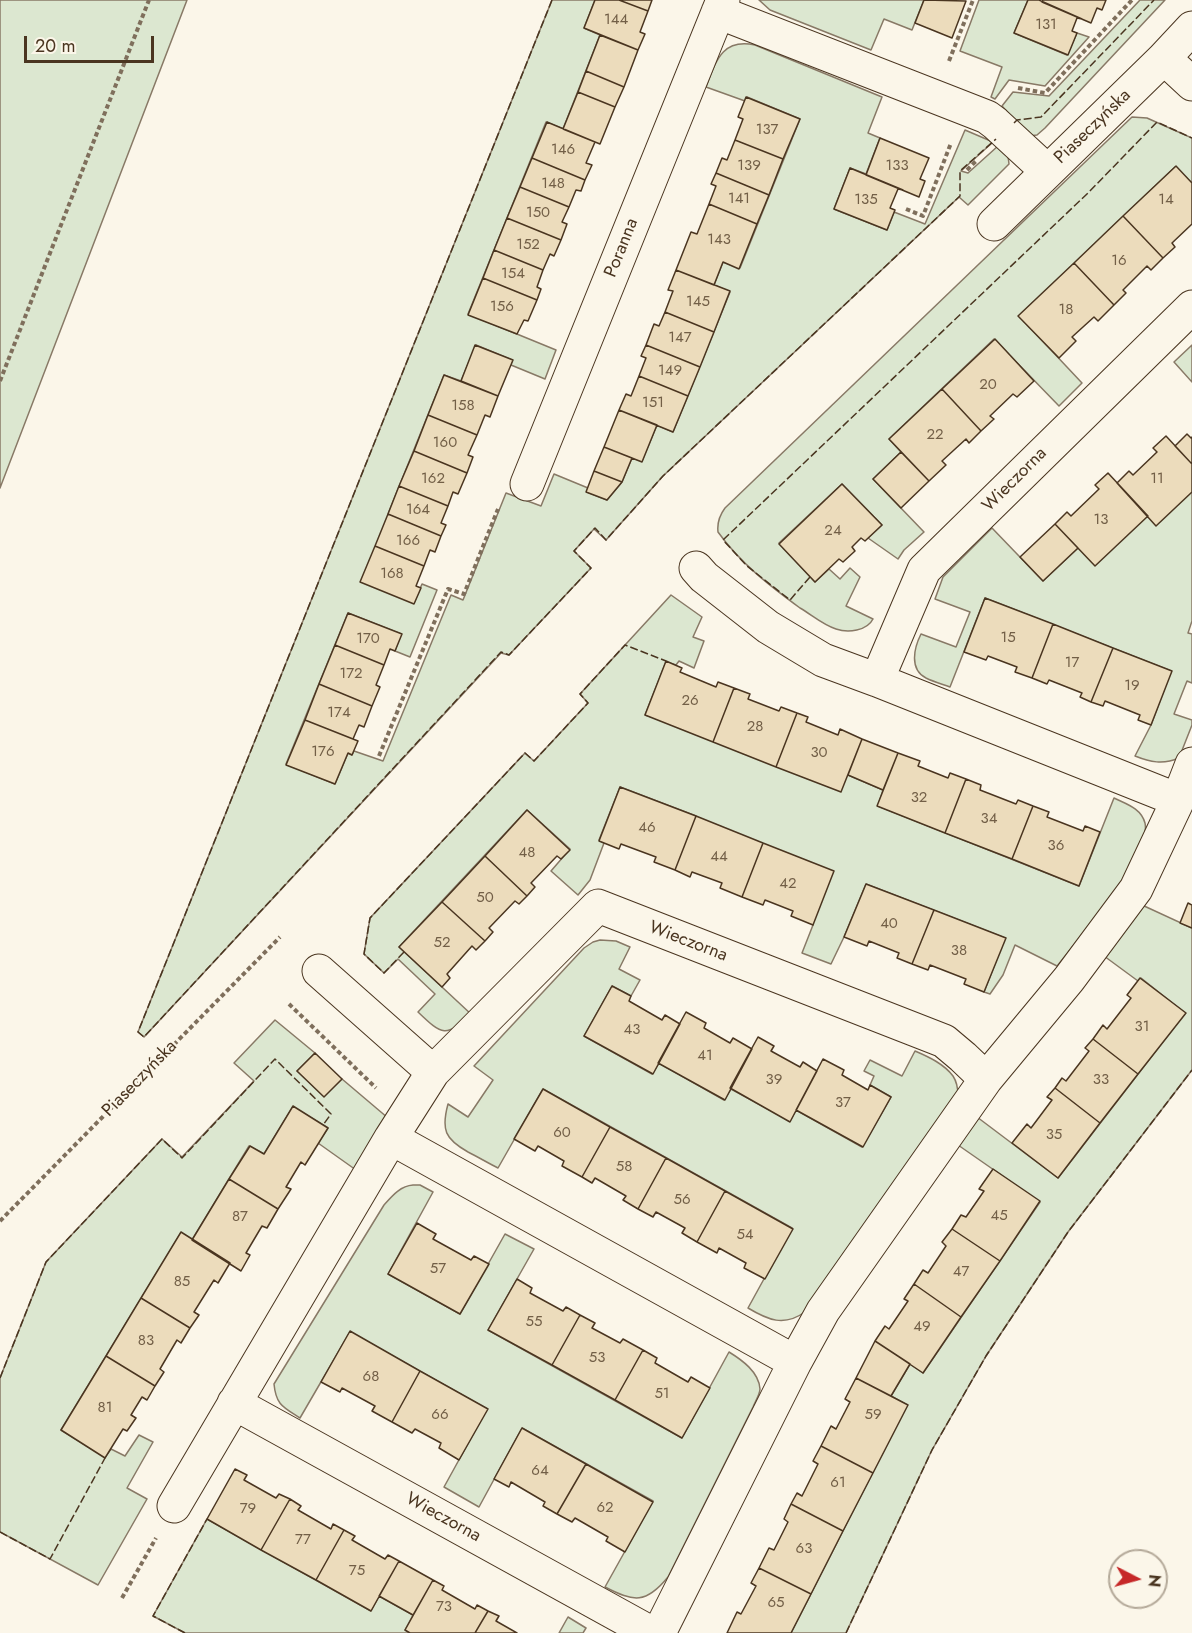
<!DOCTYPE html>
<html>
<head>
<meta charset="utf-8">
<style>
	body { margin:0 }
	#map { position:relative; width:1192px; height:1633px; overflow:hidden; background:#fbf6e9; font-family:Jost,sans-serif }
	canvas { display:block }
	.north { position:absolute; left:1108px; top:1549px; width:60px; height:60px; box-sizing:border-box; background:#fbf6e9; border:2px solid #b4a999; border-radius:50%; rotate:96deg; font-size:16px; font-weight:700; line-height:24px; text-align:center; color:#4a3520 }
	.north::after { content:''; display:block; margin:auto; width:21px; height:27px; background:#c62828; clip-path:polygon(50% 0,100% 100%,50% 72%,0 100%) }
	.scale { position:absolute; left:24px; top:36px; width:130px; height:27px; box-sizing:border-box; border:3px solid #4a3520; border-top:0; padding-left:8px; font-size:18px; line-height:21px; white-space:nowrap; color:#4a3520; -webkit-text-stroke:4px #fbf6e9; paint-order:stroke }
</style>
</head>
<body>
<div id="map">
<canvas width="1192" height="1633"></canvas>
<div class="north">N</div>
<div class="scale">20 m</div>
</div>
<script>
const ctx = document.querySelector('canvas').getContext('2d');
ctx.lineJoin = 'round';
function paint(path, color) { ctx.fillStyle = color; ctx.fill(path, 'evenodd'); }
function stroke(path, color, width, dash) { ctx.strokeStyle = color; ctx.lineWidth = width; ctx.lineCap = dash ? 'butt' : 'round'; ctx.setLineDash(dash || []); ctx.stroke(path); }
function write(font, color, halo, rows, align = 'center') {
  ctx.font = font + ' Jost,sans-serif'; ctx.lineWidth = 4.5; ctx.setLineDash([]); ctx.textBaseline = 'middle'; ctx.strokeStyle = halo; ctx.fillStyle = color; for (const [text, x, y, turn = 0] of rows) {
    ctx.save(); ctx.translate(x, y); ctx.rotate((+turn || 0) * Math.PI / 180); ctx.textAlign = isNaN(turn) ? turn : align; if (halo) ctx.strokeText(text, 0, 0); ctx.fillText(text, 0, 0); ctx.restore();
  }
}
const green = new Path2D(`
	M0 0H187L0 488Z
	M552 0H595L584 28 600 35 563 129 546 122 468 314 556 350 545 379 511 365 512 360 476 345 461 381 444 375 388 514 414 603 422 584 437 590 410 657 395 651 401 634 348 613 286 764 335 784 348 753 352 755 354 751 383 761 451 595 463 600 506 493 541 506 554 474 588 488 587 492 607 500 622 482 632 458 642 461 657 425 673 432 730 292 714 285 723 262 740 268 800 119 747 97 745 101 706 87C716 61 722 38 755 45L882 97 868 133 880 138 866 174 850 168 834 209 887 230 894 212 925 224 965 130 993 142 961 171 968 173 998 146 1008 156 1009 164 968 205 959 197 663 476 606 540 594 529 574 551 591 568 509 655 501 653 144 1037 138 1032Z
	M759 0H924L912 30 884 19 871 50 770 10Z
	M979 0H1028L1014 33 1067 55 1077 33 1089 37 1045 86 1009 80 995 99 991 97 1002 67 960 51Z
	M1140 0H1165L1045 128 1037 135 1029 136 1002 106 1013 92 1049 96Z
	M1132 117 1147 118 1192 138V183L1175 167 1019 316 1082 383 1059 406 994 339 889 439 901 452 873 479 924 532 904 550 898 559 868 538 882 525 842 484 779 543 815 582 829 569 840 579 850 568 860 577 846 606 873 619C867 631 848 633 836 629 823 625 812 615 800 608 770 586 740 563 718 532 717 523 719 516 725 508Z
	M1192 345V382L1174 362Z
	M1192 492V621L1188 633 1192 634V683L1187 681 1174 714 1192 720V725L1179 758C1163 765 1150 762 1135 756L1151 725 1171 671 985 598 950 687C942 684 934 682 926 678 909 669 914 648 921 634L956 647 970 612 935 599 943 577 992 528 1043 581 1078 548 1148 516Z
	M671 595 702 617 693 637 704 641 694 668 679 661 676 665 666 662 645 715 848 775 883 790 878 806 1079 886 1114 798C1126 804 1141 808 1145 823 1152 853 1077 941 1057 966L1015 945 1003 975 990 994 984 992 1005 938 866 884 844 937 831 964 802 953 813 925 696 816 620 787 599 840 604 843 590 880 578 895 551 871 570 849 527 810 399 947 472 1015C445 1037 443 1036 418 1012L435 994 398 959 384 973 364 954 370 918 525 753 534 761 588 703 580 694Z
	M1142 905 1192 928V1070L1068 1232 986 1356 932 1450 846 1633H791L907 1405 891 1396 910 1364 923 1373 1040 1202 958 1145 977 1117 1058 1178 1185 1013 1141 978 1138 981 1104 956Z
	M600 940 616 941 630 947 619 969 640 980 631 996 612 986 584 1036 652 1074 659 1063 724 1100 731 1089 790 1121 796 1110 862 1147 891 1097 870 1085 874 1076 864 1071 870 1060 902 1076 915 1051C929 1057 944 1064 953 1076 957 1082 958 1089 958 1096L805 1312C784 1327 768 1320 748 1308L792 1228 543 1089 498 1168C488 1163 478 1157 468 1152 445 1139 441 1130 448 1104L468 1117 493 1080 474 1066 584 948 593 942Z
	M275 1020 315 1053 297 1071 324 1096 342 1079 388 1118 356 1170 318 1143 328 1128 293 1107 264 1154 249 1146 192 1240 181 1233 61 1430 105 1457 111 1449 125 1456 139 1435 153 1442 127 1488 147 1499 98 1585 0 1532V1378L46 1262 162 1139 182 1157 254 1081 234 1063Z
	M413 1185H420L433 1192 388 1274 460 1314 505 1234 534 1249 488 1330 682 1438 729 1352C742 1360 759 1372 760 1389 760 1394 755 1402 753 1407L668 1577C646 1604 634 1602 605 1587L653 1501 522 1428 479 1507 444 1487 487 1409 350 1332 300 1418C283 1407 276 1405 274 1384L384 1205C392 1196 400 1186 413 1185Z
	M207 1519 371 1611 379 1596 413 1615 405 1630 410 1633H185L153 1616Z
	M568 1617 586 1628 583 1633H559Z`);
paint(green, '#dce7d0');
stroke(green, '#887966', 1.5);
const building = new Path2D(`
	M595 0H619L648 11 640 32 645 34 638 50 584 28Z
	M619 0H652L648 11Z
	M924 0 966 1 952 38 915 23Z
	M1028 0H1039L1082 19 1077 18 1072 31 1077 33 1068 55 1014 33Z
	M1043 0H1106L1102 10 1097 8 1091 23 1042 2Z
	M600 35 638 50 624 87 586 71Z
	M586 71 624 87 615 107 578 92Z
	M578 92 615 107 600 144 563 129Z
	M746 97 800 119 783 159 735 140 743 119 738 117Z
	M547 122 595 142 586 163 592 165 585 180 532 158Z
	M880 138 929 158 920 179 925 181 919 197 866 175Z
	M735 140 783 159 769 195 716 173 722 158 727 160Z
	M532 158 585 180 581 191 576 190 569 207 520 187Z
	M1176 166 1192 183V224L1172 243 1175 247 1163 258 1123 216Z
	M850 168 903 190 898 189 890 208 895 210 887 230 834 209Z
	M716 173 769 195 757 224 709 204 716 186 711 184Z
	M520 187 569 207 562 222 567 224 561 240 507 218Z
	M709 204 757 224 739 269 723 262 714 285 676 270 691 232 697 234Z
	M1123 216 1163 258 1151 270 1147 266 1123 290 1126 293 1114 305 1074 263Z
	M507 218 561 240 554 256 550 254 543 270 494 250Z
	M494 250 543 270 537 287 541 289 537 300 483 278Z
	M1074 263 1114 305 1098 321 1094 317 1072 337 1076 341 1059 358 1018 316Z
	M676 270 730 291 714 332 665 312 673 291 668 290Z
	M483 278 537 300 528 321 524 320 517 334 468 315Z
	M665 312 714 332 700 367 646 345 654 324 659 326Z
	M995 339 1034 381 1017 397 1013 394 990 416 994 419 981 431 942 389Z
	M475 345 513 360 498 396 461 381Z
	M646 345 700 367 688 396 639 376 646 358 641 356Z
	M444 375 498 396 490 417 485 415 477 435 428 415Z
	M639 376 688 396 673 432 619 410 626 394 631 396Z
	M942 389 981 431 969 443 966 439 942 461 946 465 929 481 889 439Z
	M619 410 657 425 642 462 604 447Z
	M428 415 477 435 468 455 473 457 467 473 414 451Z
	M1187 434 1191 438 1192 437V464L1175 446Z
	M1166 436 1192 464V492L1156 526 1117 483 1129 471 1133 475 1157 452 1153 448Z
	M604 447 632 458 622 482 594 471Z
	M414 451 467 473 458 494 453 492 448 506 399 486Z
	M901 452 929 481 901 508 873 479Z
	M594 471 622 482 607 500 586 492Z
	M1108 473 1148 516 1095 566 1055 524 1067 512 1071 516 1099 489 1095 485Z
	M842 484 882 525 865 541 861 538 852 547 855 551 843 562 839 559 815 582 779 544Z
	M399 486 448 506 441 523 446 525 441 536 388 514Z
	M388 514 441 536 435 552 430 550 424 566 375 546Z
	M1055 524 1078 548 1043 581 1020 557Z
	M375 546 424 566 416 586 421 588 414 604 360 582Z
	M985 598 1053 624 1032 678 1015 672 1017 667 988 656 986 660 964 652Z
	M348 613 402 634 395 651 390 649 384 665 335 645Z
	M1053 624 1113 648 1091 702 1080 697 1082 693 1049 680 1047 684 1032 678Z
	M335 645 384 665 376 685 380 687 372 706 319 684Z
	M1113 648 1172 671 1151 725 1138 720 1140 715 1105 701 1103 706 1091 702Z
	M666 661 682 668 680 672 716 687 718 682 734 688 713 742 645 715Z
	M319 684 372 706 364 727 359 725 353 739 305 720Z
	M734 688 750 694 748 699 779 711 781 707 797 713 776 767 713 742Z
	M797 713 808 717 806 722 838 735 840 729 862 739 841 792 776 767Z
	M305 720 358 741 352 755 348 753 335 784 286 765Z
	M862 739 898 753 883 790 848 775Z
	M898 753 920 761 918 766 948 778 950 773 966 779 945 833 877 806Z
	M966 779 981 785 980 790 1016 804 1018 800 1033 806 1012 859 945 833Z
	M620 787 696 816 675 870 654 862 656 857 621 844 619 849 599 841Z
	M1033 806 1049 812 1047 817 1083 831 1085 826 1100 832 1079 886 1012 859Z
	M527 810 570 850 561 859 557 856 531 883 535 887 527 896 485 856Z
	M696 816 763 843 742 897 720 888 722 883 692 872 690 877 675 870Z
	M763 843 834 871 813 925 791 916 793 911 765 900 763 905 742 897Z
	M485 856 527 896 519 904 515 901 489 928 493 932 485 941 442 902Z
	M866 884 934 910 912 964 897 958 899 953 869 941 867 946 844 937Z
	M442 902 485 941 476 950 472 946 447 974 450 978 442 987 399 947Z
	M1188 903 1192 905V928L1180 923Z
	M934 910 1006 938 984 992 964 984 966 979 930 965 928 970 912 964Z
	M1140 978 1186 1013 1138 1074 1093 1039 1103 1025 1107 1029 1131 998 1127 995Z
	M612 986 631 996 629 1001 662 1020 665 1015 680 1024 653 1074 584 1036Z
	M686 1012 706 1023 704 1028 730 1043 733 1038 752 1049 725 1100 658 1063Z
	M758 1037 774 1046 771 1051 800 1067 803 1062 817 1071 790 1122 730 1088Z
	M1093 1039 1138 1074 1100 1123 1055 1088 1062 1078 1066 1081 1089 1051 1085 1048Z
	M315 1053 342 1079 324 1097 297 1071Z
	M823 1059 844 1070 842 1075 868 1090 870 1085 891 1097 863 1147 796 1110Z
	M1055 1088 1100 1123 1058 1178 1012 1143 1027 1124 1031 1128 1052 1100 1047 1097Z
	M543 1089 610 1127 582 1177 562 1166 564 1161 538 1146 535 1151 514 1139Z
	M293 1106 328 1128 305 1165 301 1162 286 1187 291 1189 278 1209 229 1179 250 1146 264 1154Z
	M610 1127 666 1158 638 1209 623 1200 626 1196 595 1178 592 1183 582 1177Z
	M666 1158 725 1191 697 1242 682 1233 685 1228 656 1212 653 1217 638 1209Z
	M993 1169 1040 1201 1000 1261 952 1229 961 1215 966 1217 984 1191 979 1189Z
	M229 1179 278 1209 267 1228 262 1226 246 1253 250 1255 241 1271 192 1240Z
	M725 1191 793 1229 765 1279 744 1268 746 1263 719 1248 717 1253 697 1242Z
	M417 1223 436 1234 433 1239 471 1260 474 1256 489 1264 460 1314 388 1274Z
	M952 1229 1000 1261 961 1317 914 1284 923 1270 928 1273 946 1246 942 1242Z
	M181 1232 230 1263 218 1283 214 1280 194 1312 199 1315 190 1328 141 1298Z
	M517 1279 532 1288 530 1293 563 1311 566 1307 580 1315 552 1365 488 1330Z
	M914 1284 961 1317 923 1373 875 1341 885 1326 889 1329 908 1301 904 1299Z
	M141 1298 190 1328 181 1343 177 1340 160 1369 164 1372 155 1386 106 1356Z
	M580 1315 595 1323 592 1328 620 1343 623 1339 643 1350 615 1400 552 1365Z
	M350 1331 420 1371 392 1422 372 1411 375 1406 342 1388 340 1392 321 1382Z
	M875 1341 910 1364 891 1396 856 1378Z
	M643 1350 657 1358 655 1363 688 1382 691 1377 710 1388 682 1438 615 1400Z
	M106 1356 155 1386 147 1400 142 1397 131 1415 136 1418 127 1431 123 1429 105 1458 61 1430Z
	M420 1371 488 1409 459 1460 439 1448 441 1443 415 1429 412 1433 392 1422Z
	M856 1378 908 1405 873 1473 821 1446 831 1426 836 1429 850 1402 845 1399Z
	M522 1428 586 1464 557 1514 543 1506 545 1502 511 1482 509 1487 494 1479Z
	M821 1446 873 1473 843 1531 791 1504 797 1493 802 1496 818 1464 813 1461Z
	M586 1464 653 1502 625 1552 606 1541 608 1537 575 1518 572 1522 557 1514Z
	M235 1469 247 1475 244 1480 276 1498 279 1494 290 1499 261 1550 207 1519Z
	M290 1499 301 1506 298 1510 331 1529 333 1524 344 1530 316 1580 261 1550Z
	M791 1504 843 1531 811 1594 759 1568 769 1548 774 1550 788 1522 784 1519Z
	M344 1530 355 1536 352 1540 385 1559 388 1555 399 1561 371 1611 316 1580Z
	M399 1561 433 1580 413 1615 379 1596Z
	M759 1568 811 1594 791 1633H727L737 1612 741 1614 756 1586 751 1583Z
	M433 1580 444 1586 442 1590 475 1609 477 1605 488 1611 475 1633H410L405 1630Z
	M488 1611 499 1616 496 1621 517 1633H475Z`);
paint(building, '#ecdcbc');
stroke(building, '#4a3520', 1.5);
const street = new Path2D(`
	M718 12 987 117 995 123 1047 171
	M1164 58 1192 84
	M994 224 1164 58 1192 28
	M527 484 723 0
	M696 568 704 577 768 627 823 660 877 680 1178 800
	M877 680 924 570 1192 307
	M319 971 433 1072
	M391 1138 795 1362
	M234 1403 651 1633
	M174 1506 391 1138 433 1072 598 906 944 1041 963 1057 986 1079
	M659 1633 795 1362 823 1311 986 1079 1069 979 1136 889 1178 800 1192 764`);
stroke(street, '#4a3520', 35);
stroke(new Path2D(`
	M949 61 973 0
	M1018 88 1045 93 1132 0
	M967 170 977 160
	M906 209 923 216 951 143
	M0 381 149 0
	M379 756 448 589 464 594 498 509
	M289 1004 376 1088
	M0 1221 280 937
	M122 1598 156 1538`), '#7f6f5c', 4, [4.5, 3]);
stroke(street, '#fbf6e9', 33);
stroke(new Path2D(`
	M552 0 138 1032 144 1037 501 652 509 655 591 568 574 551 595 528 606 540 663 476 960 196V171L996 139
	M1014 123 1017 120 1041 117 1154 0
	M810 577 790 600 747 566 723 540 1089 192 1157 122 1192 138
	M404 952 384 973 364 954 370 918 525 753 534 761 588 703 580 694 625 645 666 661
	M0 1378 46 1262 162 1139 182 1158 275 1059 331 1114 323 1125
	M0 1532 50 1559 105 1458
	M185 1633 153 1616 207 1519
	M846 1633 932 1450 986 1356 1068 1232 1192 1070`), '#4a3520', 1.5, [8, 3]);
write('15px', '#725f47', null, [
	["144",616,20],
	["131",1046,25],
	["137",767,130],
	["146",563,150],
	["139",749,166],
	["133",897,166],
	["148",553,184],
	["141",739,199],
	["135",866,200],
	["14",1166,200],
	["150",538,213],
	["143",719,240],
	["152",528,245],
	["16",1119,261],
	["154",513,274],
	["145",698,302],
	["156",502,307],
	["18",1066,310],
	["147",680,338],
	["149",670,371],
	["20",988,385],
	["151",653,403],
	["158",463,406],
	["22",935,435],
	["160",445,443],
	["162",433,479],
	["11",1157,479],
	["164",418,510],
	["13",1101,520],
	["24",833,531],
	["166",408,541],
	["168",392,574],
	["15",1008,638],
	["170",368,639],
	["17",1072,663],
	["172",351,674],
	["19",1132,686],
	["26",690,701],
	["174",339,713],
	["28",755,727],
	["176",323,752],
	["30",819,753],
	["32",919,798],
	["34",989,819],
	["46",647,828],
	["36",1056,846],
	["48",527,853],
	["44",719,857],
	["42",788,884],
	["50",485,898],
	["40",889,924],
	["52",442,943],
	["38",959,951],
	["31",1142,1027],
	["43",632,1030],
	["41",705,1056],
	["39",774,1080],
	["33",1101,1080],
	["37",843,1103],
	["60",562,1133],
	["35",1054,1135],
	["58",624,1167],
	["56",682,1200],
	["45",999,1216],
	["87",240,1217],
	["54",745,1235],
	["57",438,1269],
	["47",961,1272],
	["85",182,1282],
	["55",534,1322],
	["49",922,1327],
	["83",146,1341],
	["53",597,1358],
	["68",371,1377],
	["51",662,1394],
	["81",105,1408],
	["66",440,1415],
	["59",873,1415],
	["64",540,1471],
	["61",838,1483],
	["62",605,1508],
	["79",248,1509],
	["77",303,1540],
	["63",804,1549],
	["75",357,1571],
	["65",776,1603],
	["73",444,1607]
]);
write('18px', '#4a3520', '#fbf6e9', [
	["Piaseczyńska",1093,127,-44],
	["Poranna",622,248,-68],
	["Wieczorna",1015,480,-45],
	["Wieczorna",688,942,21],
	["Piaseczyńska",140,1079,-46],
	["Wieczorna",443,1518,29]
]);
</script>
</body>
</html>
